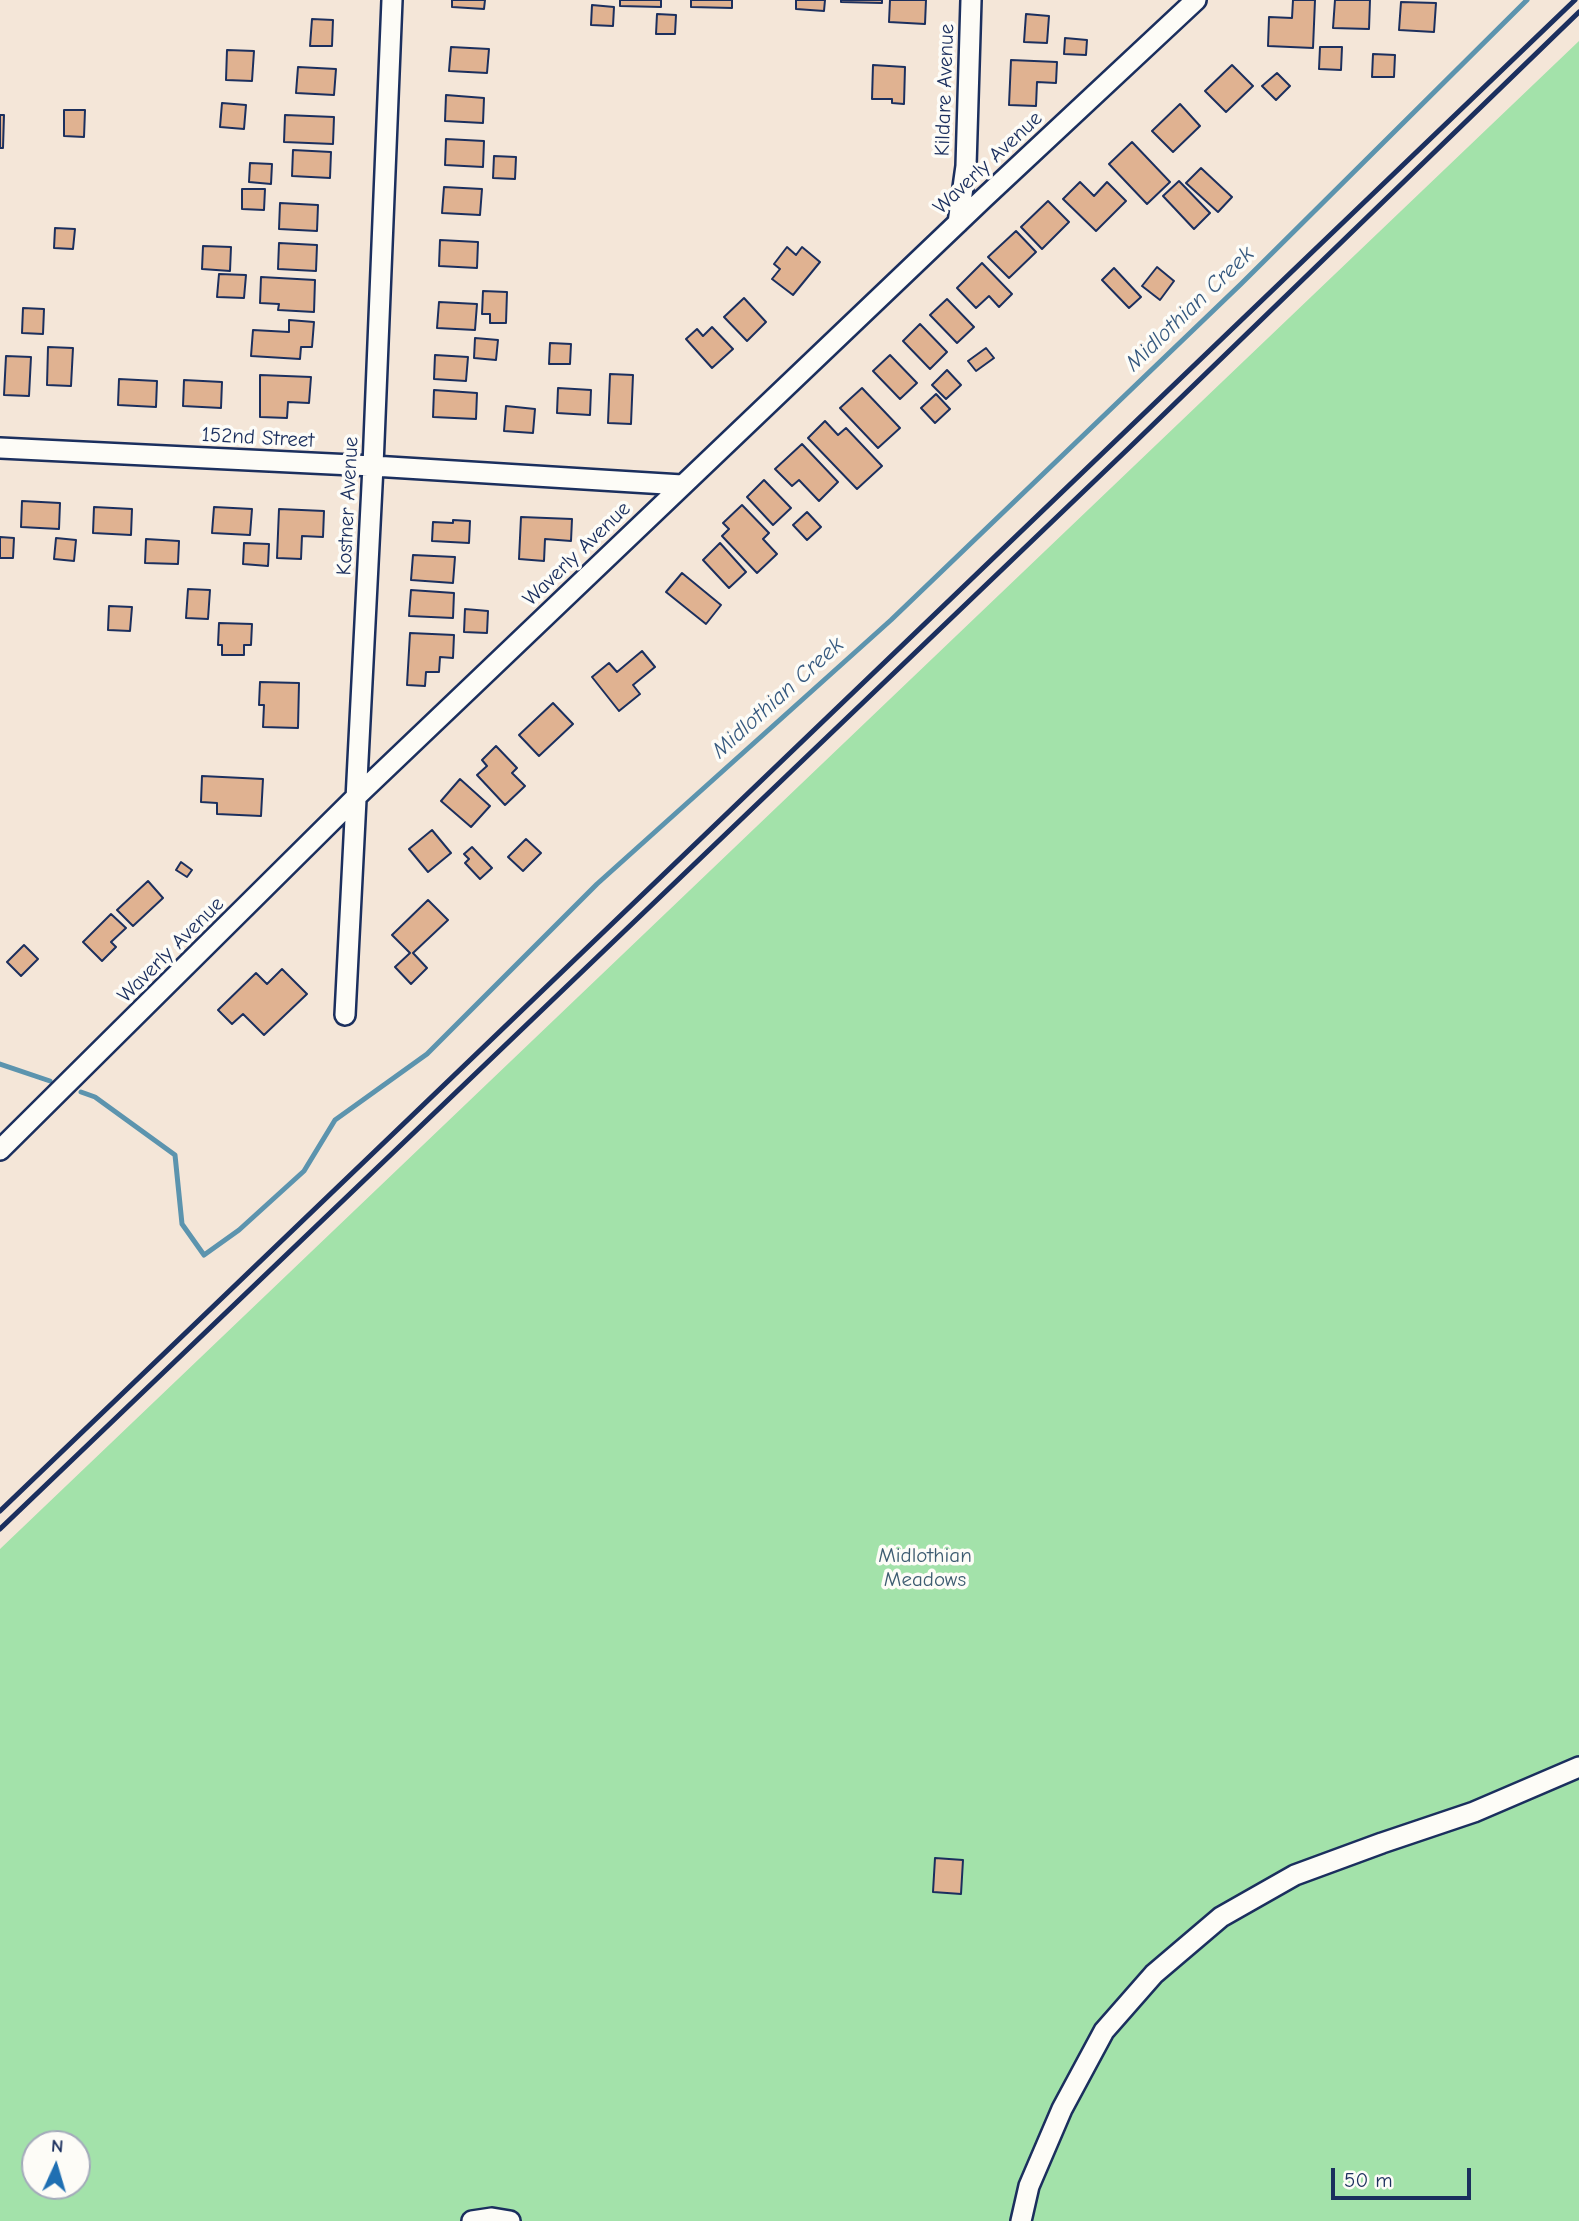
<!DOCTYPE html>
<html>
<head>
<meta charset="utf-8">
<style>
	body { margin:0 }
	#map { position:relative; width:1579px; height:2221px; overflow:hidden; background:#f4e6d8; font-family:"Comic Neue",sans-serif }
	canvas { display:block }
	.north { position:absolute; left:21px; top:2130px; width:70px; height:70px; box-sizing:border-box; background:#fdfcf7; border:2px solid #a3aaba; border-radius:50%; rotate:4deg; font-size:19px; font-weight:700; line-height:28px; text-align:center; color:#1b2f5e }
	.north::after { content:''; display:block; margin:auto; width:24px; height:32px; background:#1f6fb2; clip-path:polygon(50% 0,100% 100%,50% 72%,0 100%) }
	.scale { position:absolute; left:1331px; top:2168px; width:140px; height:32px; box-sizing:border-box; border:4px solid #1b2f5e; border-top:0; padding-left:9px; font-size:21px; line-height:24px; white-space:nowrap; color:#1b2f5e; -webkit-text-stroke:5px #fdfcf7; paint-order:stroke }
</style>
</head>
<body>
<div id="map">
<canvas width="1579" height="2221"></canvas>
<div class="north">N</div>
<div class="scale">50 m</div>
</div>
<script>
const ctx = document.querySelector('canvas').getContext('2d');
ctx.lineJoin = 'round';
function paint(path, color) { ctx.fillStyle = color; ctx.fill(path, 'evenodd'); }
function stroke(path, color, width, dash) { ctx.strokeStyle = color; ctx.lineWidth = width; ctx.lineCap = dash ? 'butt' : 'round'; ctx.setLineDash(dash || []); ctx.stroke(path); }
function write(font, color, halo, rows, align = 'center') {
  ctx.font = font + ' "Comic Neue",sans-serif'; ctx.lineWidth = 7; ctx.setLineDash([]); ctx.textBaseline = 'middle'; ctx.strokeStyle = halo; ctx.fillStyle = color; for (const [text, x, y, turn = 0] of rows) {
    ctx.save(); ctx.translate(x, y); ctx.rotate((+turn || 0) * Math.PI / 180); ctx.textAlign = isNaN(turn) ? turn : align; if (halo) ctx.strokeText(text, 0, 0); ctx.fillText(text, 0, 0); ctx.restore();
  }
}
paint(new Path2D(`
	M1579 41V2221H0V1549ZM35 2144H77V2186H35Z`), '#a3e2aa');
stroke(new Path2D(`
	M0 1064 50 1081
	M81 1092 95 1097 175 1155 182 1224 204 1255 239 1230 304 1171 335 1120 427 1054 597 884 891 620 1241 284 1527 0`), '#5c94ae', 5);
const building = new Path2D(`
	M452 0H485L484 9 452 7Z
	M620 0H661V7L620 6Z
	M691 0H732V8L691 7Z
	M796 0H825L824 11 796 9Z
	M841 0H882V3L841 2Z
	M890 0H926L925 24 889 22Z
	M1293 0H1315L1313 48 1268 46 1269 17 1292 18Z
	M1335 0H1370L1369 29 1333 28Z
	M1401 2 1436 3 1434 32 1399 30Z
	M592 5 614 7 613 26 591 25Z
	M657 14 676 15 675 34H656Z
	M1026 14 1049 16 1047 43 1024 42Z
	M312 19 333 20 332 46H310Z
	M1065 38 1087 40 1086 55 1064 54Z
	M451 47 489 49 487 73 449 71Z
	M1320 47H1342L1341 70 1319 69Z
	M227 50 254 51 252 81 226 80Z
	M1373 54 1395 55 1394 77H1372Z
	M1011 60 1057 62 1056 83 1037 82 1036 106 1009 105Z
	M873 65 905 67 904 104 892 103V99H872Z
	M1232 65 1253 86 1226 112 1205 91Z
	M298 67 336 69 334 95 296 93Z
	M1277 73 1290 86 1276 100 1262 86Z
	M446 95 484 98 483 123 445 121Z
	M222 103 246 105 244 129 220 127Z
	M1180 104 1200 126 1173 152 1152 131Z
	M64 110H85L84 137 64 136Z
	M0 115H4L3 148H0Z
	M285 115 334 117 333 144 284 142Z
	M446 139 484 141 483 167 445 165Z
	M1132 142 1170 182 1147 204 1109 164Z
	M293 150 331 152 330 178 292 176Z
	M494 156 516 157 515 179 493 178Z
	M250 163 272 164 271 184 249 182Z
	M1201 168 1232 197 1218 212 1186 183Z
	M1179 181 1210 213 1194 229 1163 196Z
	M1080 182 1094 196 1107 182 1126 201 1096 231 1063 199Z
	M444 187 482 189 480 215 442 213Z
	M242 189H265L264 210 242 209Z
	M1048 201 1069 222 1042 249 1021 227Z
	M280 203 318 205 317 231 279 229Z
	M55 228 75 229 73 249 54 248Z
	M1016 231 1036 252 1009 278 988 257Z
	M440 240 478 242 477 268 439 266Z
	M279 243 317 245 316 271 278 269Z
	M203 246 231 247 230 271 202 269Z
	M787 247 796 255 802 247 820 262 793 295 772 279 780 269 774 264Z
	M982 263 1012 294 999 307 989 296 976 308 957 288Z
	M1157 267 1174 281 1160 300 1142 286Z
	M1114 268 1141 297 1129 308 1102 280Z
	M219 274 246 275 244 298 217 297Z
	M261 277 315 280 314 312 278 310 279 304 260 303Z
	M483 291 507 292 506 323H490V314H482Z
	M744 298 766 322 747 341 724 317Z
	M947 299 974 327 957 343 930 315Z
	M439 302 477 304 475 330 437 328Z
	M23 308 44 309 43 334 22 333Z
	M289 320 314 322 312 347H301L300 359 251 356 253 330 289 332Z
	M920 324 947 352 930 369 903 341Z
	M712 327 733 349 712 368 686 339 697 329 703 336Z
	M475 338 498 340 496 360 474 358Z
	M550 343 571 344 570 364H549Z
	M48 347 73 348 71 386 47 385Z
	M986 348 994 358 976 371 968 361Z
	M435 355 468 357 466 381 434 379Z
	M890 355 917 383 900 399 873 371Z
	M6 356 31 357 29 396 4 395Z
	M947 370 961 385 946 399 932 385Z
	M610 374 633 375 631 424 608 423Z
	M260 375 311 377 309 403 288 402 287 418 260 417Z
	M119 379 157 381 156 407 118 405Z
	M184 380 222 382 221 408 183 406Z
	M558 388 591 390 590 415 557 413Z
	M862 388 900 428 878 448 840 408Z
	M434 390 477 393 476 419 433 417Z
	M936 394 950 409 935 423 921 408Z
	M506 406 535 409 533 433 504 431Z
	M825 421 838 435 846 428 882 466 857 489 808 438Z
	M802 444 838 482 819 501 799 480 792 486 775 469Z
	M764 480 791 508 773 525 747 497Z
	M22 501 60 503 59 529 21 527Z
	M742 505 769 533 763 539 777 554 757 573 722 536 729 529 723 523Z
	M94 507 132 509 131 535 93 533Z
	M214 507 252 509 250 535 212 533Z
	M279 509 324 511 323 537 302 536 301 559 277 558Z
	M807 512 821 527 807 540 793 525Z
	M521 517 572 519 571 541 545 539 544 561 519 559Z
	M453 520 470 521 469 543 432 541 433 522 453 523Z
	M0 537 14 538 13 558H0Z
	M56 538 76 540 74 561 54 559Z
	M146 539 179 541 178 564 145 563Z
	M244 543 269 544 268 566 243 564Z
	M720 543 746 572 729 588 703 560Z
	M413 555 455 557 453 583 411 580Z
	M682 573 721 605 706 624 666 592Z
	M188 589 210 590 208 619 186 618Z
	M411 590 454 593 453 618 409 616Z
	M109 606 132 607 130 631 108 630Z
	M465 609 488 611 487 633 464 632Z
	M219 623 252 624 251 645H244V655H222V645H218Z
	M410 633 454 635 453 658 440 657 439 672H426L425 686 407 685Z
	M642 651 655 667 633 685 640 694 619 711 592 677 609 663 617 672Z
	M260 682 299 683 298 728 263 727 264 705H259Z
	M553 703 573 724 539 756 519 735Z
	M496 746 517 768 512 773 525 786 505 805 477 775 487 766 482 760Z
	M202 776 263 779 261 816 217 814V803L201 802Z
	M460 779 490 806 471 827 441 801Z
	M432 830 451 853 428 872 409 849Z
	M526 839 541 853 523 871 508 857Z
	M472 847 492 868 480 879 465 863 469 859 464 854Z
	M181 862 192 870 187 877 176 870Z
	M148 881 163 898 133 926 117 910Z
	M428 900 448 920 413 953 427 968 411 984 395 967 410 953 392 935Z
	M111 914 126 928 111 942 116 947 102 961 83 942Z
	M24 945 38 959 21 976 7 962Z
	M282 969 307 994 264 1035 243 1014 232 1024 218 1010 256 973 267 984Z
	M935 1858 963 1860 961 1894 933 1892Z`);
paint(building, '#e0b291');
stroke(building, '#1b2f5e', 2);
const minor = new Path2D(`
	M958 223 966 166 971 0
	M0 448 373 466 682 485
	M345 1015 373 466 392 0
	M0 1150 357 796 984 198 1196 0
	M472 2221 492 2218 510 2221
	M1021 2221 1029 2186 1062 2109 1104 2031 1154 1974 1221 1917 1295 1875 1382 1843 1474 1812 1579 1767`);
stroke(minor, '#1b2f5e', 24);
stroke(minor, '#fdfcf7', 19);
stroke(new Path2D(`
	M0 1511 1575 0
	M0 1529 1130 447 1579 12`), '#1b2f5e', 5);
write('21px', '#1b2f5e', '#fdfcf7', [
	["Kildare Avenue",945,90,-88],
	["Waverly Avenue",988,163,-43],
	["152nd Street",258,438,3],
	["Kostner Avenue",348,506,-87],
	["Waverly Avenue",577,554,-44],
	["Waverly Avenue",171,950,-45]
]);
write('21px', '#3d5c71', '#fdfcf7', [
	["Midlothian",925,1556],
	["Meadows",925,1580]
]);
write('italic 23px', '#36597f', '#fdfcf7', [
	["Midlothian Creek",1190,309,-44],
	["Midlothian Creek",778,698,-42]
]);
</script>
</body>
</html>
